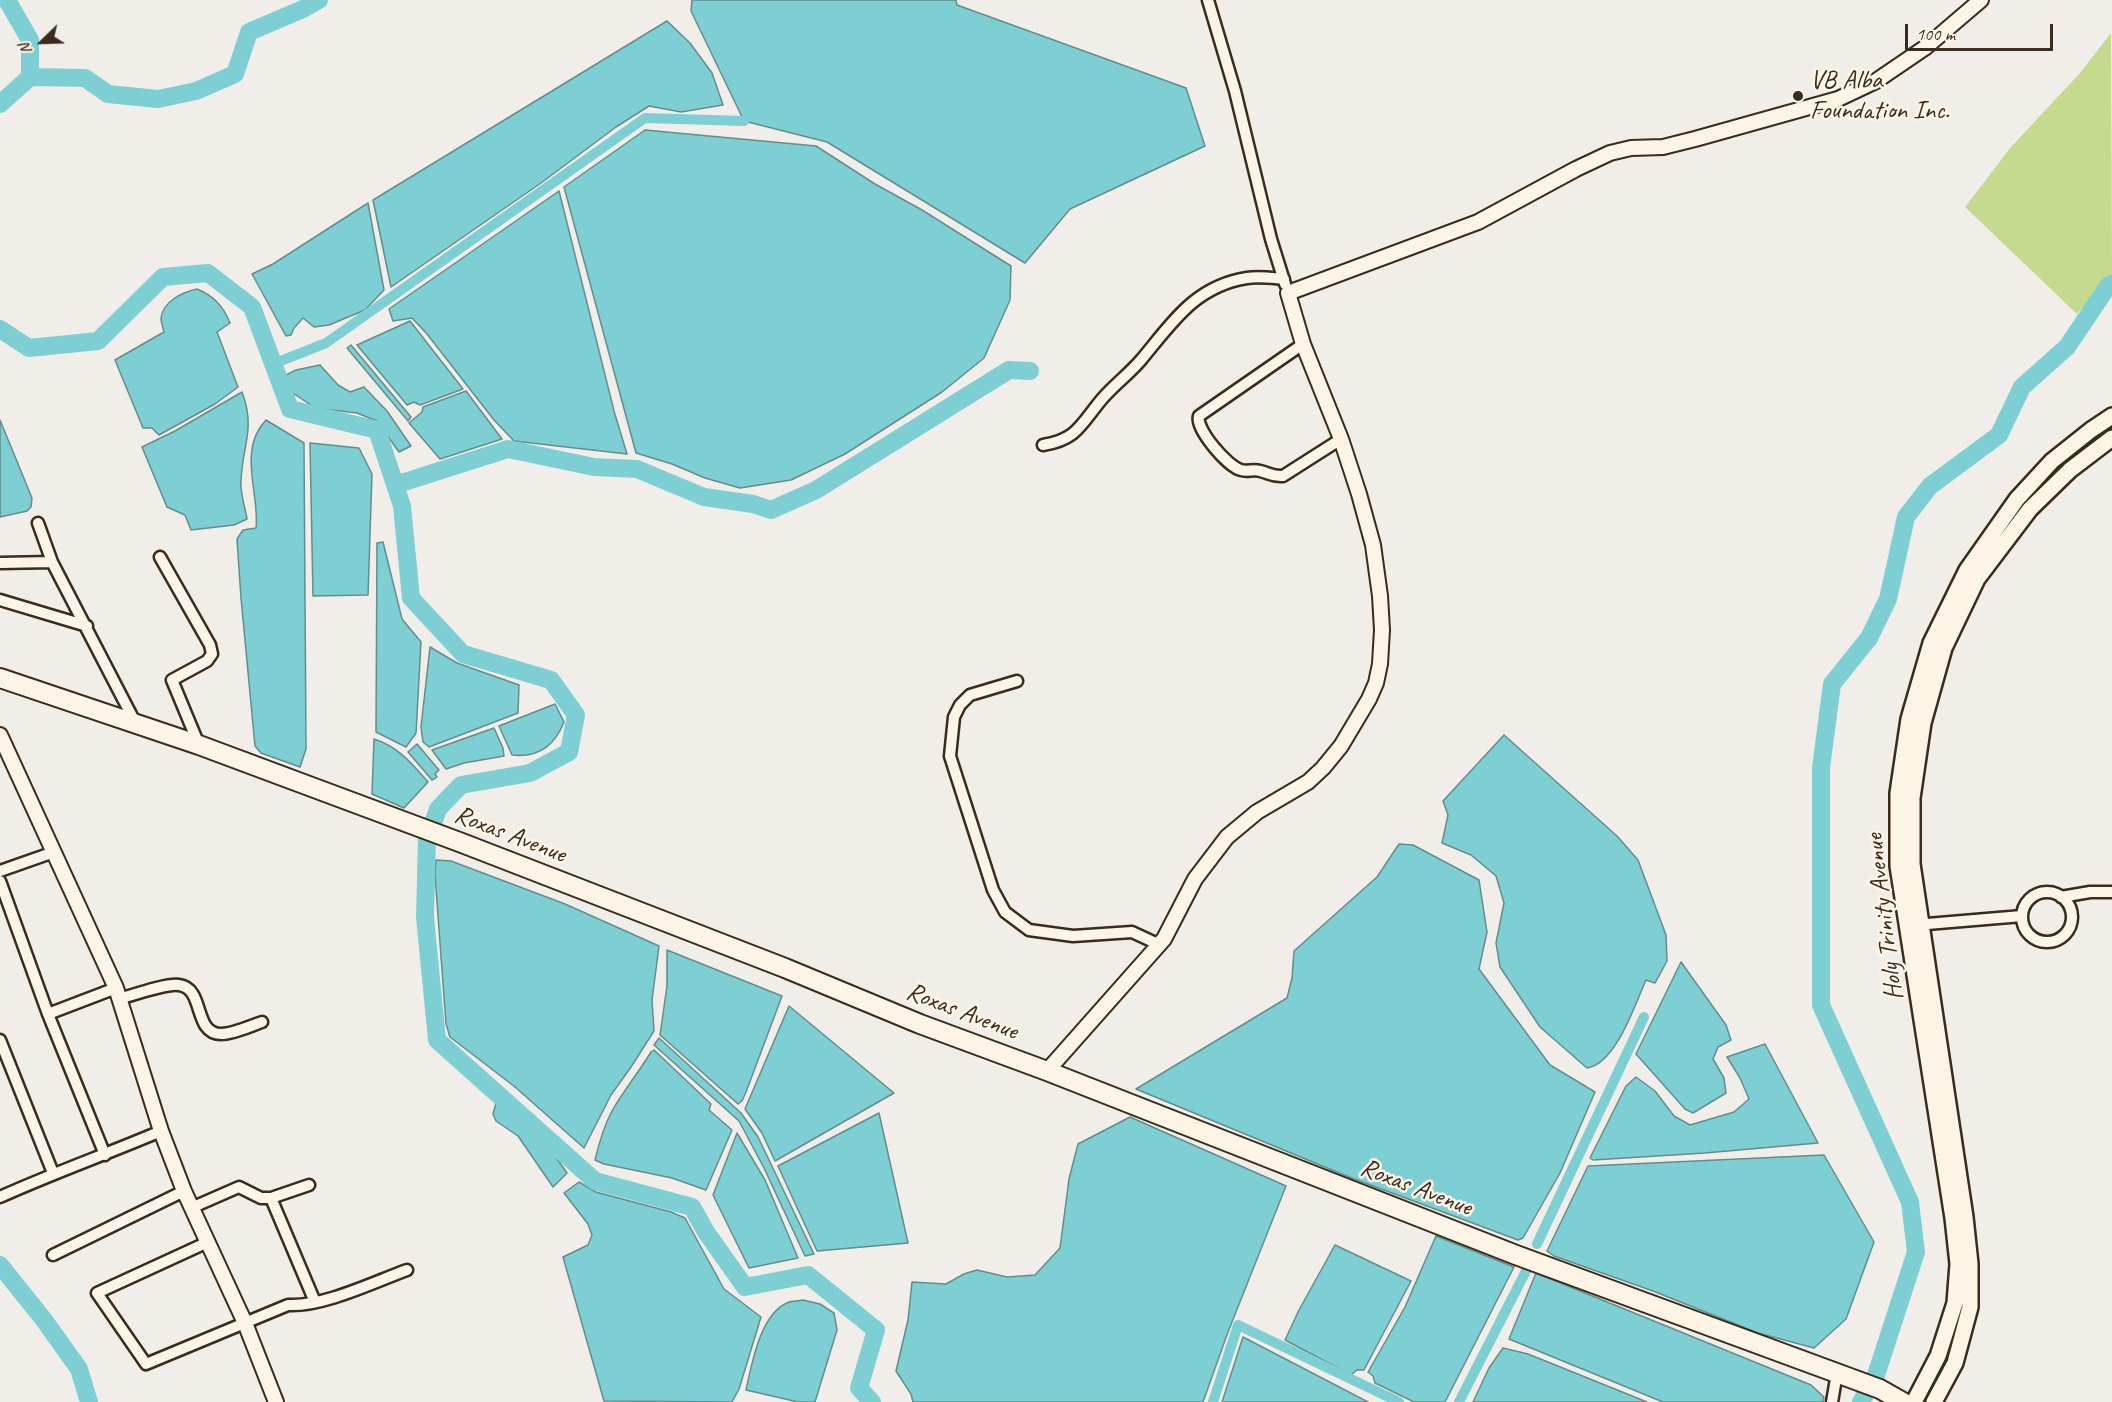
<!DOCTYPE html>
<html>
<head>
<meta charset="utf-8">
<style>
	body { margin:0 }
	#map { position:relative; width:2112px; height:1402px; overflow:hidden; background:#f1eee9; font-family:Caveat,sans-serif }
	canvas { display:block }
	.north { position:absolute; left:12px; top:12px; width:60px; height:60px; -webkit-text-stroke:4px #fcf5e5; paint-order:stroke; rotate:247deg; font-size:16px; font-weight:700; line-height:24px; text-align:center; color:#3b2a1e }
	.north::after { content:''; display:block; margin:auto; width:21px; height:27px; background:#3b2a1e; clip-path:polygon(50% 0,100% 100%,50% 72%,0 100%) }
	.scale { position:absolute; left:1905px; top:24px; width:148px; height:27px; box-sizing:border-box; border:3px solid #3b2a1e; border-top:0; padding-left:8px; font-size:18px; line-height:21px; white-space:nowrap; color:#3b2a1e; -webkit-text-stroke:4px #fcf5e5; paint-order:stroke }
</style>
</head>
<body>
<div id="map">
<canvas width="2112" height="1402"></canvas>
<div class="north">N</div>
<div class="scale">100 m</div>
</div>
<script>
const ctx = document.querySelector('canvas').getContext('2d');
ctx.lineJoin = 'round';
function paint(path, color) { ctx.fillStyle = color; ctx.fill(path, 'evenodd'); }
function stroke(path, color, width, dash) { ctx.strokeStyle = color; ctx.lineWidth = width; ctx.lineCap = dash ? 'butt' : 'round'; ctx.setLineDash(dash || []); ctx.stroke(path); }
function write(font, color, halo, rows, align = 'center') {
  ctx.font = font + ' Caveat,sans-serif'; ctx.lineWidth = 5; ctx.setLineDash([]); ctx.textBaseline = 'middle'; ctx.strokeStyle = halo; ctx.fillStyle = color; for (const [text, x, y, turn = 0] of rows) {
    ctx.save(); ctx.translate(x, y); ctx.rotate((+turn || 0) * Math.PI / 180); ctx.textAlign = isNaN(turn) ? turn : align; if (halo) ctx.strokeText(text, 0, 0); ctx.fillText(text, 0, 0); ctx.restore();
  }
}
paint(new Path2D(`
	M2111 33 2112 277 2106 281 2077 314 1965 207 2011 147 2080 73Z`), '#c5da8f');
const water = new Path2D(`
	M692 0H956L957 5 1186 88 1205 146 1070 209 1025 263 827 142 744 121 691 11Z
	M667 21 690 43 712 73 723 105 681 112 649 106 616 127 541 183 391 287 373 200Z
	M645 130 816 146 875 184 922 210 1011 266 1010 300 984 358 942 392 845 454 791 480 740 488 705 478 672 464 636 453 564 187Z
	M559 191 614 411 627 454 514 441 494 420 427 334 412 318 393 321 389 309Z
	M368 203 384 290 365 310 329 325 314 327 303 318 294 328 291 335 286 336 252 274 273 264Z
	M197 289C214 296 223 306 230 323L217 332 238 387 215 404 159 435 152 428H143L115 360 164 332C163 328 161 322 161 318 163 301 183 292 197 289Z
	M410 321 463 389 420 405 414 402 407 405 357 345Z
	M351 345 411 417 408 421 347 348Z
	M320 365 338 385 350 392 364 387 387 411 411 446 399 452 377 421 357 413 315 408 293 393 284 376 296 370Z
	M466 391 502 439 440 459 409 423 422 412 423 407Z
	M242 392C256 429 242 446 241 481 240 493 245 507 247 519L234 525 191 530 185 515 167 507 142 447 175 431Z
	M0 420 32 498 31 507 27 511 0 517Z
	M266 420 304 443 306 749 300 767 261 753 255 746 241 598 237 539 243 530 256 528C260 494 237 450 266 420Z
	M310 443 359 448 372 474 368 595 313 596Z
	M383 542 402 619 421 642 416 733 406 747 376 732 377 543Z
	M430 647 457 663 519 685 518 713 429 747 423 742 421 727Z
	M555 704 564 722C555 745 538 758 512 755L499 726Z
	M494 728 503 748 504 756 464 763 446 769 432 750Z
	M1504 735 1617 836 1638 860 1666 935 1667 961 1655 983 1646 980C1635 1004 1616 1064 1587 1068L1540 1027 1500 967 1496 943 1504 903 1496 876 1471 855 1442 843 1448 815 1443 801Z
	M374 739C399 747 412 764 428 782L404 808 372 794Z
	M417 744 439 770 435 774 437 777 434 779 432 780 408 752Z
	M1399 844 1413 845 1479 880 1487 932 1479 969 1550 1065 1595 1092 1560 1173 1523 1238 1518 1240 1349 1177 1136 1089 1287 998 1292 978 1294 951 1377 877Z
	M436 860 451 861 565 904 659 946 652 1000 654 1031 631 1067 611 1095 584 1148 515 1087 450 1037 446 1024 435 875Z
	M667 950 782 996 746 1092 742 1101 738 1104 660 1035 667 986Z
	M1681 962 1726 1025 1731 1040 1718 1047 1713 1059 1724 1078 1726 1093 1693 1113 1685 1109 1636 1054Z
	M789 1006 894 1093 775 1161 762 1133 745 1109Z
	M659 1038 741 1113 758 1137 814 1254 805 1256 764 1168 739 1121 654 1045Z
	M1765 1044 1818 1143 1705 1153 1593 1160 1590 1158 1626 1086 1636 1077 1655 1091 1674 1116 1690 1125 1734 1112 1749 1099 1740 1078 1727 1057Z
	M654 1050 711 1104 709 1110 732 1130 706 1190 672 1178 604 1164 595 1160C599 1143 604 1126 612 1111 624 1090 639 1072 651 1052Z
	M496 1103 553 1153 567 1173 553 1187 518 1136 496 1121 493 1114Z
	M879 1113 908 1243 817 1251 778 1166Z
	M1130 1117 1286 1186 1228 1332 1203 1402H913L911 1394 896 1371 908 1320 912 1282 946 1284 964 1274 977 1270 1007 1277 1035 1275 1060 1248 1069 1179 1078 1144Z
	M737 1133 765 1180 798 1258 749 1268 713 1195Z
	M1824 1155 1874 1242 1846 1319 1814 1348 1758 1333 1653 1291 1554 1256 1547 1251 1588 1166Z
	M579 1182 596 1192 671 1212 685 1218 724 1289 761 1317 739 1389 732 1402 604 1401 563 1257 588 1245 592 1235 588 1224 564 1193Z
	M1436 1236 1514 1267 1445 1402H1414L1375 1383 1373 1376 1368 1372 1405 1307Z
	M1335 1245 1411 1281 1364 1370H1357L1351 1375 1285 1340 1299 1310Z
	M1536 1273 1811 1385 1824 1397 1823 1402H1663L1509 1339Z
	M803 1300 820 1304 834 1313 837 1330 815 1402H798L746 1390C752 1364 760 1313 789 1302 793 1301 799 1301 803 1300Z
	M1243 1337 1368 1402H1222Z
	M1503 1348 1528 1354 1647 1402H1473L1489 1368Z`);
paint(water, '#7ecfd4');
stroke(water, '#638d8b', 1.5);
stroke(new Path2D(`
	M273 364 326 343 645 118 744 121
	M1537 1244 1644 1017
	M1213 1402 1238 1325 1399 1402
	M1459 1402 1527 1269`), '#7ecfd4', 10);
stroke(new Path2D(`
	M30 77 85 78 108 94 158 99 196 91 235 74 249 32 303 9 319 0
	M0 104 30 77V40L7 0
	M0 329 29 348 98 341 163 277 208 273 252 307 290 409 377 430 402 506 411 598 463 654 551 680 576 715 569 752 530 773 461 785 438 809 432 826
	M395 485 508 449 594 467 637 469 704 497 753 504 771 510 816 490 1009 370 1030 371
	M427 838 425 917 437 1040 595 1181 692 1207 706 1232 745 1287 808 1275 876 1330 859 1388 872 1402
	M0 1265 44 1320 79 1369 89 1402
	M1861 1402 1876 1375 1916 1252 1910 1202 1821 1005V768L1832 684 1869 638 1888 599 1906 517 1930 486 1999 435 2022 387 2067 347 2108 286 2112 284`), '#7ecfd4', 18);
const minor = new Path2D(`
	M1208 0 1235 91 1271 239 1285 284
	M1303 344 1199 416C1195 429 1228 467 1241 470 1247 472 1254 469 1260 471 1269 473 1273 477 1283 476L1341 439
	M1043 445C1077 440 1081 424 1102 399 1114 385 1129 374 1141 360 1172 323 1195 286 1247 278 1259 276 1272 278 1284 279
	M38 523 52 562 136 724
	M160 557 210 645 212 654 207 661 172 680 199 745
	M0 563 52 562
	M0 600 87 626
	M1017 681 970 695 960 705 954 717 950 756 993 890 1005 912 1029 930 1073 936 1132 932 1160 945
	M0 871 54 852
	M0 881 48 1014 105 1155
	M2022 917a25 25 0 1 1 50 0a25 25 0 1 1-50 0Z
	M2061 897 2090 892H2112
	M1915 925 2022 916
	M119 999C133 995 167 983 179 985 205 988 193 1034 221 1034 234 1034 250 1026 262 1022
	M48 1014 116 988
	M0 1040 53 1173
	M0 1197C53 1173 107 1154 161 1131
	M271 1198 315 1302
	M191 1208 239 1187 261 1198H271L309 1185
	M208 1242 97 1293 146 1364 288 1305C323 1307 374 1282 407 1270
	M53 1255 184 1191
	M1832 1402 1837 1373`);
const tertiary = new Path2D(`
	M0 735 116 988 161 1131 184 1191 245 1323 276 1402
	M1047 1071 1164 939 1195 879 1227 837 1257 812 1308 782 1323 768 1341 746 1369 699 1376 683 1380 664 1382 630 1380 596 1373 545 1359 494 1341 439 1303 344 1288 293 1478 222 1576 169 1610 153 1631 148 1663 147 1695 139 1838 99 1876 81 1926 47 1981 0`);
const secondary = new Path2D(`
	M1914 1402 1938 1356 1955 1303 1958 1264 1953 1218 1898 866V793L1909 719 1931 643 1967 570 2017 499 2052 461 2091 430 2112 416
	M1934 1402 1955 1363 1970 1307V1264L1965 1217 1912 864V798L1923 723 1944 648 1977 579 2030 509 2070 470 2112 438`);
const primary = new Path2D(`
	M0 678 199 745 462 843 785 968 920 1024 1047 1071 1516 1255 1880 1389 1903 1402`);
stroke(minor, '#3b2a1e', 15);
stroke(tertiary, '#3b2a1e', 18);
stroke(secondary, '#3b2a1e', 20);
stroke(primary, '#3b2a1e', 22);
stroke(minor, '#fcf5e5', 10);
stroke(tertiary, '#fcf5e5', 14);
stroke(secondary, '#fcf5e5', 15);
stroke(primary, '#fcf5e5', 18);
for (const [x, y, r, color] of [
	[1798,96,6,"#3b2a1e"]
]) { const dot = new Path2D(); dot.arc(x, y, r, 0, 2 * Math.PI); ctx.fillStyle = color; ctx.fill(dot); stroke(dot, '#fcf5e5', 2); }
write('26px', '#3b2a1e', '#fcf5e5', [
	["VB Alba",1810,81],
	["Foundation Inc.",1810,111]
], 'left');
write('26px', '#3b2a1e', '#fcf5e5', [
	["Roxas Avenue",510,835,21],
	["Holy Trinity Avenue",1885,917,-97],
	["Roxas Avenue",962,1012,21],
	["Roxas Avenue",1416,1188,21]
]);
</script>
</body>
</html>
